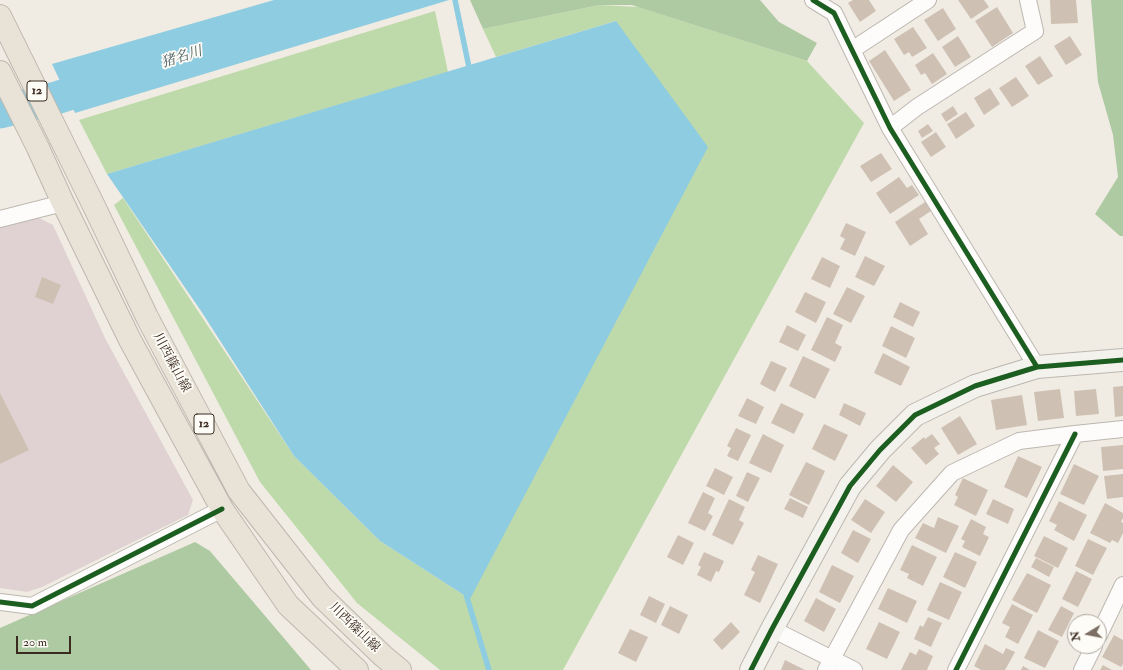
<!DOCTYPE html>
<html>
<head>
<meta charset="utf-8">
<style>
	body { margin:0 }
	#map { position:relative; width:1123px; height:670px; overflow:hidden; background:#f1ece3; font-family:"IM FELL Double Pica",serif }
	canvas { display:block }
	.north { position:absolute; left:1067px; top:614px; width:40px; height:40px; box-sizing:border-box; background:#fdfcf7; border:1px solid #afa8a0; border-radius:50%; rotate:260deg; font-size:11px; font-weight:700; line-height:16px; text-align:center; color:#3b2a1e }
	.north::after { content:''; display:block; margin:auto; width:14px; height:18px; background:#7b6e63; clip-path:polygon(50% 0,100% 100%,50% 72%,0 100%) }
	.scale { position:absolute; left:16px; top:636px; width:55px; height:18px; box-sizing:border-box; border:2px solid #3b2a1e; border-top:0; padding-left:5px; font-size:12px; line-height:14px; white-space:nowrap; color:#3b2a1e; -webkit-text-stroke:3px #fdfcf7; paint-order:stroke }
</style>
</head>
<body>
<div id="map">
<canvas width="1123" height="670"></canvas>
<div class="north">N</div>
<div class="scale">20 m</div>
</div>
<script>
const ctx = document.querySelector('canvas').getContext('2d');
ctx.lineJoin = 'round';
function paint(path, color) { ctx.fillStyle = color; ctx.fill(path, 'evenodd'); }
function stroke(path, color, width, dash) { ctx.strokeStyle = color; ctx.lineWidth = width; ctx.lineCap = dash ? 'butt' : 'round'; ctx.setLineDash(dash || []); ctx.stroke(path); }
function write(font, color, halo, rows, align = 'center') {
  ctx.font = font + ' "IM FELL Double Pica","Noto Serif JP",serif'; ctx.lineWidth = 3.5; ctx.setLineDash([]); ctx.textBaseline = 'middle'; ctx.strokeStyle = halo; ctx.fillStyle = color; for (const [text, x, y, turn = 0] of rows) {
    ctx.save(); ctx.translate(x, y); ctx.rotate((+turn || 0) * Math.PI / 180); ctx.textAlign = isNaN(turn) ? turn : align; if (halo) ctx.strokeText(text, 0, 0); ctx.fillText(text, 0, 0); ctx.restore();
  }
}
paint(new Path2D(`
	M37 217 53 225 105 338 193 500 188 515 42 587 27 592 0 588V227Z`), '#e0d2d2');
paint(new Path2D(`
	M600 5 639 7 807 61 864 123 563 670H440L357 603 260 482 114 205 123 198 294 456 380 541 470 599 616 21 496 57 483 29Z
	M435 11 448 72 107 174 79 120Z`), '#bedaab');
paint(new Path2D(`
	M470 0H760L779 22 817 43 807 61 632 5H600L483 29Z
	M1091 0H1123V236H1120L1095 214 1118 177 1113 135 1098 82Z
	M195 542 210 551 311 670H0V628Z`), '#aecaa2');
paint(new Path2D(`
	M274 0H449L75 113 52 64Z
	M616 21 708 147 470 599 380 541 294 456 201 311 107 174Z`), '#8ecce1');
stroke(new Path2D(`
	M455 0 470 72
	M465 591 489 670`), '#8ecce1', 5.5);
stroke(new Path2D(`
	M0 112 56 98 110 81`), '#8ecce1', 33);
paint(new Path2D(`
	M853 0H869L876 11 860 22 848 3Z
	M958 0H984L989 7 971 19Z
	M1050 0H1076L1078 23 1051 24Z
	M997 7 1013 33 992 47 975 21Z
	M943 8 956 29 938 41 924 20Z
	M913 27 927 48 912 57 909 52 904 55 894 39Z
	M958 36 971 57 955 67 942 47Z
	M1070 36 1082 55 1066 65 1054 46Z
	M885 50 911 90 894 101 869 61Z
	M933 53 947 74 932 84 925 73 921 75 915 65Z
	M1040 56 1053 76 1038 85 1025 66Z
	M1016 77 1029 96 1012 107 999 88Z
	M990 88 1000 104 984 115 974 98Z
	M953 106 958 114 946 122 941 114Z
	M966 112 975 126 956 139 947 124Z
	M928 124 933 131 922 138 918 131Z
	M936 132 946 147 931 157 921 142Z
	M881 153 892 169 871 182 860 166Z
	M899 177 907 188 912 185 919 195 890 214 876 193Z
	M925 202 931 211 919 219 928 234 910 246 895 222Z
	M846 223 866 232 855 256 840 249 845 239 840 236Z
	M865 256 885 266 874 286 855 277Z
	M822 257 840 266 830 288 811 279Z
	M42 277 61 285 53 304 35 297Z
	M847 287 865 296 851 323 833 314Z
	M805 292 826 302 816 323 795 312Z
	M900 302 920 312 913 327 893 317Z
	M827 317 843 325 835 343 842 347 835 362 811 350Z
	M787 325 806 335 798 351 779 342Z
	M891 326 915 338 906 358 882 346Z
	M883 353 910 367 901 386 874 373Z
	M803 356 830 369 815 399 789 386Z
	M771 361 787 368 775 392 760 384Z
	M1123 386V416L1115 417 1113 387Z
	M1060 389 1064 418 1038 421 1034 392Z
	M1096 389 1099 414 1076 416 1074 391Z
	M0 393 29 450 0 464Z
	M1022 395 1027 425 996 430 991 400Z
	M747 398 764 407 756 424 738 416Z
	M781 403 804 414 794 434 771 423Z
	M844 403 866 413 860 426 839 415Z
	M960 416 977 444 958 455 941 428Z
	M824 424 848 435 835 461 812 449Z
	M736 428 751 435 738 461 727 456 731 448 727 446Z
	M763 434 784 445 771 473 749 463Z
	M932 434 940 444 934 448 939 454 926 465 911 448 924 437 925 439Z
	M1123 445V469L1103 471 1101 447Z
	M1018 456 1042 467 1027 498 1004 487Z
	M806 462 825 471 809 505 789 495Z
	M1074 464 1099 476 1084 505 1060 494Z
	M893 465 913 482 896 502 876 486Z
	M715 468 733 477 724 495 706 486Z
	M747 472 760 478 748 502 736 496Z
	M1123 474V497L1107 499 1104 476Z
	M963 478 988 490 976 516 954 505 958 497 955 495Z
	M703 492 715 498 708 513 713 516 705 531 688 523Z
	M790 498 808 507 803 518 784 509Z
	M729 499 745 507 739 520 744 523 733 545 712 535Z
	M865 499 885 512 871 533 851 520Z
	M993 499 1014 509 1008 524 986 514Z
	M1059 501 1087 515 1074 541 1054 530 1057 525 1049 521Z
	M1105 503 1123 513V518L1121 522 1123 523V533L1118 543 1112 540 1110 543 1090 533Z
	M938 517 959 526 946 553 915 538 923 523 934 528Z
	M971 519 986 527 983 534 989 537 980 556 962 547 965 541 961 539Z
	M853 530 871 539 858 563 841 553Z
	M678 535 694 543 683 565 667 557Z
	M1044 536 1068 548 1058 568 1034 556Z
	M1088 539 1107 548 1093 575 1075 566Z
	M912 545 937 557 923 586 907 578 909 574 900 570Z
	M704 552 724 561 719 572 716 571 711 582 697 575 701 567 698 565Z
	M955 552 977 562 965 588 943 577Z
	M758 555 778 564 760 603 744 595 755 572 751 570Z
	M1036 558 1054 567 1049 577 1031 567Z
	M832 565 854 576 840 603 819 592Z
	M1076 571 1092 579 1078 607 1062 599Z
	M1027 573 1051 585 1037 613 1012 600Z
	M940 582 962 592 949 620 927 610Z
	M888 588 917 601 907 623 878 609Z
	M649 596 665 604 656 623 640 615Z
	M816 598 836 609 824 632 804 621Z
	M1012 604 1033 615 1018 644 1005 637 1010 627 1002 623Z
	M670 606 688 615 679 634 661 625Z
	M1061 606 1074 613 1062 637 1048 630Z
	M928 617 942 623 931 647 914 639 920 625 923 627Z
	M731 622 740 632 722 650 713 640Z
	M879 622 900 632 887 659 866 649Z
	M630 629 648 637 636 662 618 653Z
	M1038 630 1059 641 1045 668 1024 658Z
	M1114 635 1123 640V664L1121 667 1102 657Z
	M985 644 1003 654 1006 648 1015 652 1005 670H981L974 666Z
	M919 649 933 656 927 670H901L910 652 916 655Z
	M785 660 805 670H781Z
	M1103 665 1112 670H1100Z
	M1023 666 1030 670H1021Z`), '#cec1b4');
const street = new Path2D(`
	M813 0 834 13 890 128 1037 367
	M852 50 928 0
	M890 128 917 107 1035 31 1028 0
	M0 219 63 203
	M0 602 32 606 222 509
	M772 629 854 670
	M1099 635 1123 585
	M826 670 901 530 952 473 1019 441 1075 434 1123 429
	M956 670 1075 434
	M1082 670 1094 646`);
const secondary = new Path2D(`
	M751 670 772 629 850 486 880 450 915 415 975 386 1037 367 1123 360`);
const primary = new Path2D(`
	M0 16 93 204 147 317 239 491 322 597 383 656 400 670
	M0 72 38 148 63 203 130 340 222 509 288 605 357 670`);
stroke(street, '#bcb7b0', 18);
stroke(secondary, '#bcb7b0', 24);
stroke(primary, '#bcb7b0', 24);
stroke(street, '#fdfcfb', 16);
stroke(secondary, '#f4f2ec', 22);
stroke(primary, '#e8e3d6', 22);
stroke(new Path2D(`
	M813 0 834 13 890 128 1037 367
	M0 602 32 606 222 509
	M751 670 772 629 850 486 880 450 915 415 975 386 1037 367 1123 360
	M956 670 1075 434`), '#1b5e20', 5);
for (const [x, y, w] of [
	[37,91,20],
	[204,424,20]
]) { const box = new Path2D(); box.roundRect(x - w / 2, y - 10, w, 20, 3); ctx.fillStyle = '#fdfcf7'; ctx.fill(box); stroke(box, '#3b2a1e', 1); }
write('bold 12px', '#3b2a1e', null, [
	["12",37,91],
	["12",204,424]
]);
write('13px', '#3b2a1e', '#fdfcf7', [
	["川西篠山線",171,363,62],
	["川西篠山線",354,628,44]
]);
write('italic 14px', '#495e62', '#fdfcf7', [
	["猪名川",182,58,-18]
]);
</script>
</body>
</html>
